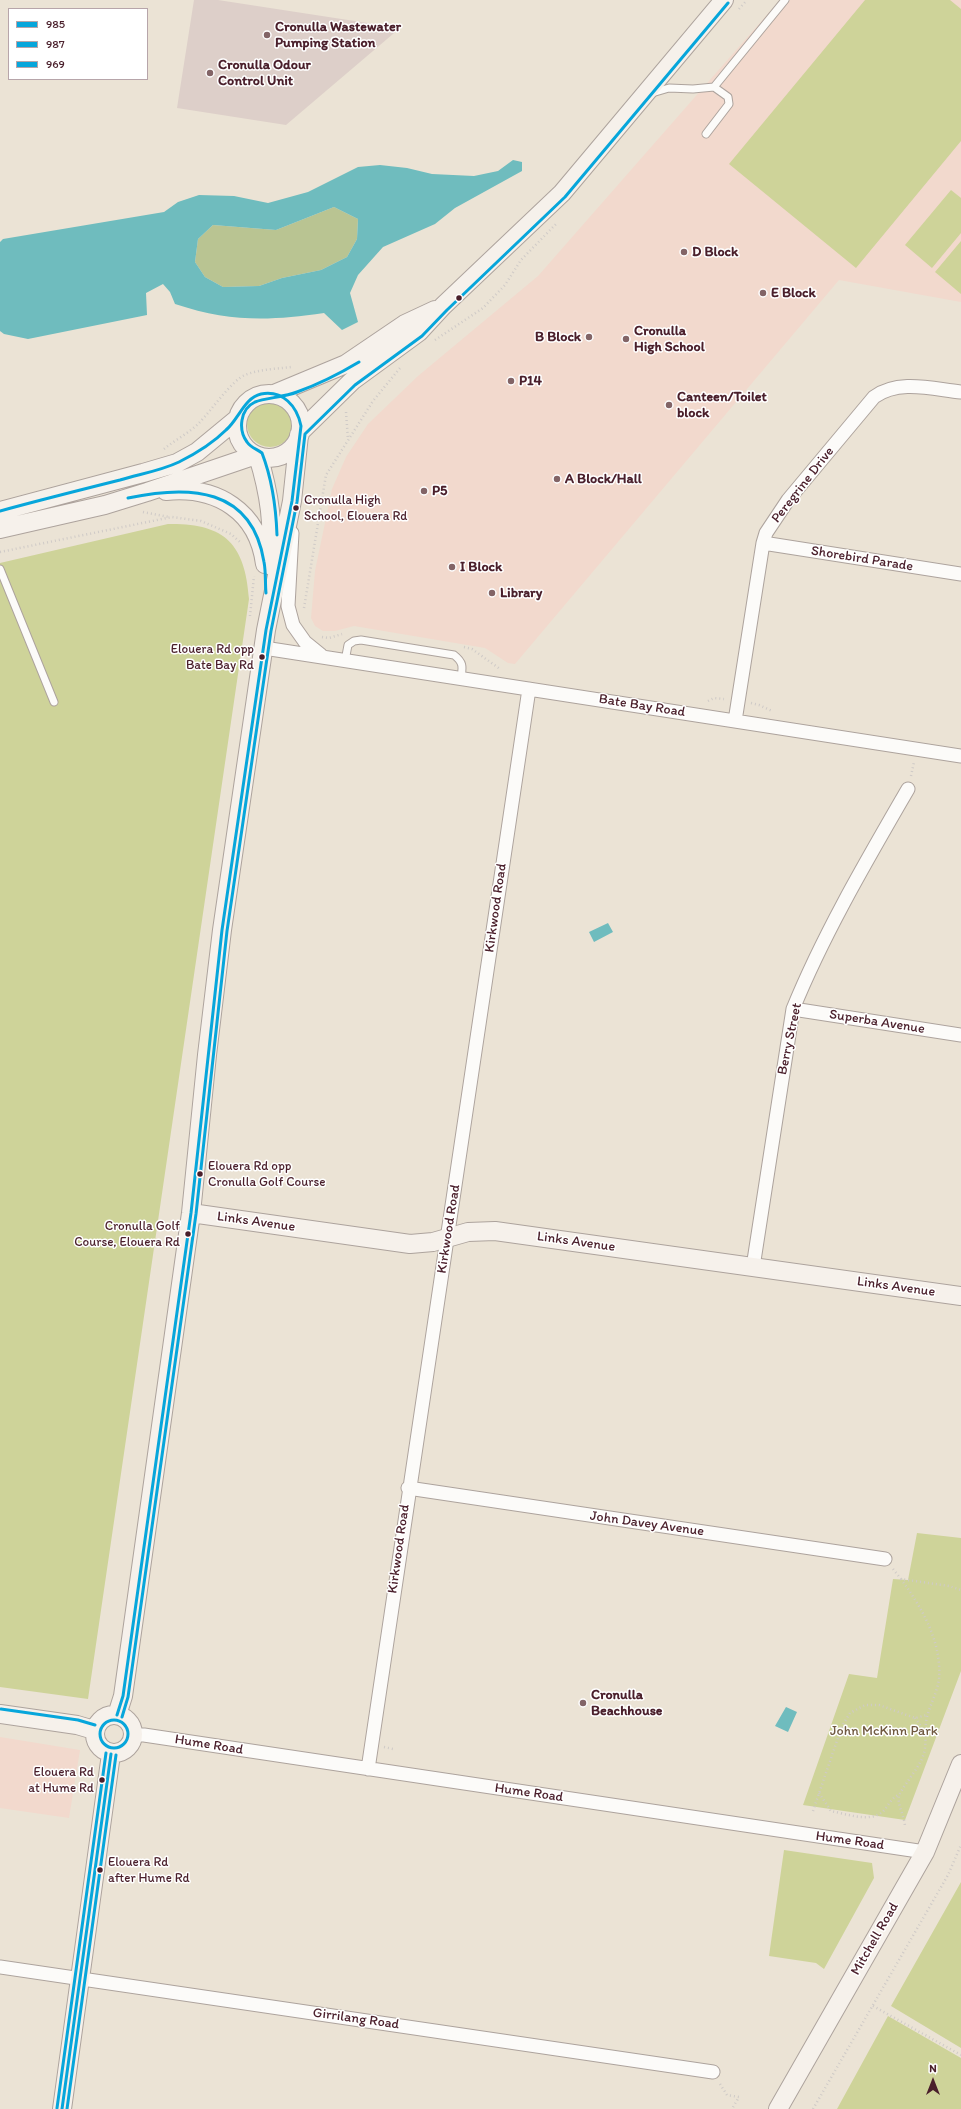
<!DOCTYPE html>
<html>
<head>
<meta charset="utf-8">
<style>
	body { margin:0 }
	#map { position:relative; width:961px; height:2109px; overflow:hidden; background:#ebe3d5; font-family:Itim,sans-serif }
	canvas { display:block }
	.legend { position:absolute; left:8px; top:8px; width:140px; height:72px; box-sizing:border-box; background:#fff; border:1px solid #b7a5aa; margin:0; padding:5px 7px; list-style:none; font-size:12px; color:#4a1f2b }
	.legend li { display:flex; align-items:center; gap:8px; height:20px }
	.legend b { width:20px; border:1px solid #b7a5aa }
	.north { position:absolute; left:913px; top:2061px; width:40px; height:40px; -webkit-text-stroke:3px #fff; paint-order:stroke; rotate:0deg; font-size:11px; font-weight:700; line-height:16px; text-align:center; color:#4a1f2b }
	.north::after { content:''; display:block; margin:auto; width:14px; height:18px; background:#4a1f2b; clip-path:polygon(50% 0,100% 100%,50% 72%,0 100%) }
</style>
</head>
<body>
<div id="map">
<canvas width="961" height="2109"></canvas>
<ul class="legend">
<li><b style="height:5px;background:#07a6db"></b>985</li>
<li><b style="height:5px;background:#07a6db"></b>987</li>
<li><b style="height:5px;background:#07a6db"></b>969</li>
</ul>
<div class="north">N</div>
</div>
<script>
const ctx = document.querySelector('canvas').getContext('2d');
ctx.lineJoin = 'round';
function paint(path, color) { ctx.fillStyle = color; ctx.fill(path, 'evenodd'); }
function stroke(path, color, width, dash) { ctx.strokeStyle = color; ctx.lineWidth = width; ctx.lineCap = dash ? 'butt' : 'round'; ctx.setLineDash(dash || []); ctx.stroke(path); }
function write(font, color, halo, rows, align = 'center') {
  ctx.font = font + ' Itim,sans-serif'; ctx.lineWidth = 3; ctx.setLineDash([]); ctx.textBaseline = 'middle'; ctx.strokeStyle = halo; ctx.fillStyle = color; for (const [text, x, y, turn = 0] of rows) {
    ctx.save(); ctx.translate(x, y); ctx.rotate((+turn || 0) * Math.PI / 180); ctx.textAlign = isNaN(turn) ? turn : align; if (halo) ctx.strokeText(text, 0, 0); ctx.fillText(text, 0, 0); ctx.restore();
  }
}
paint(new Path2D(`
	M780 0H961V302L839 280 515 664 508 663 485 648 354 626 335 631H323L315 626 311 618 315 571 332 489 346 457 368 424 418 376 538 276Z
	M0 1737 80 1750 69 1818 0 1808Z`), '#f2d9cd');
paint(new Path2D(`
	M194 0H218L400 28 286 125 177 108Z`), '#ddcfc9');
paint(new Path2D(`
	M865 0H950L961 9V141L856 268 729 164Z
	M951 190 961 198V233L932 268 905 245Z
	M961 241V294L935 272Z
	M247 424a23 23 0 1 1 46 0a23 23 0 1 1-46 0Z
	M168 524C224 523 245 543 249 599L88 1699 0 1687V563Z
	M917 1533 961 1538V1671L905 1820 803 1805 849 1674 877 1678 893 1579 908 1580Z
	M784 1850 872 1863 874 1878 824 1969 816 1963 769 1956Z
	M961 1882V2048L891 2006Z
	M888 2016 961 2058V2109H837Z`), '#ced399');
paint(new Path2D(`
	M334 207 358 219 357 239 347 257 321 270 282 278 259 286 223 287 205 277 195 262 198 239 213 225 276 230Z`), '#b9c492');
paint(new Path2D(`
	M513 160 522 162V171L455 208 435 224 383 247 358 275 350 293 358 322 342 330 324 313C269 321 229 322 175 304L170 292 163 284 146 293 147 315 28 339 4 334 0 331V242L3 239 164 212 178 202 199 195 234 196 268 203 308 192 358 167 380 165 407 168 432 174 474 176 498 171ZM334 207 358 219 357 239 347 257 321 270 282 278 259 286 223 287 205 277 195 262 198 239 213 225 276 230Z
	M608 923 613 932 594 942 589 932Z
	M786 1707 797 1712 788 1732 775 1726Z`), '#6fbcbe');
const lane = new Path2D(`
	M714 87 785 0
	M652 93 669 88 693 89 714 87 728 97 729 104 706 134
	M0 569 54 702
	M345 661 348 645 354 641 361 640 454 655C463 662 463 666 461 678`);
const street = new Path2D(`
	M292 533 288 606 293 625 305 642 321 655
	M763 543 961 574
	M264 648 961 756
	M735 721 763 543 766 533 788 500 874 397C899 379 932 389 961 392
	M793 1009 961 1035
	M753 1267 793 1009C824 933 867 860 908 789
	M408 1488 885 1559
	M133 1735H144L925 1852
	M368 1769 529 689
	M0 1967 713 2072`);
const secondary = new Path2D(`
	M274 394 346 364 405 324 435 310
	M237 426a32 32 0 1 1 64 0a32 32 0 1 1-64 0Z
	M300 432 352 381 419 332 443 306 562 193 724 0
	M258 456C269 492 275 527 269 565
	M166 491C217 486 258 511 265 564
	M0 511 143 473 177 463 197 452 237 419
	M0 529 105 505 147 492 256 455
	M191 1213 410 1244 433 1242 468 1232 495 1231 961 1296
	M0 1714 77 1725 94 1730
	M95 1734a19 19 0 1 1 38 0a19 19 0 1 1-38 0Z
	M117 1715 123 1696 191 1213 207 1055 222 930 266 630 292 501 299 435
	M62 2109 111 1754
	M778 2109 925 1852 961 1764`);
stroke(lane, '#ada39d', 9);
stroke(street, '#ada39d', 15);
stroke(secondary, '#ada39d', 20);
stroke(new Path2D(`
	M739 9 747 0
	M435 340 483 308 505 285 521 260 556 224
	M346 412 348 440
	M164 449C175 440 189 433 199 423 211 411 232 380 245 375 260 369 276 369 291 367
	M309 500 321 499
	M143 512 169 517
	M0 552 172 517 201 521 231 534 240 542
	M304 608 326 475 373 401 400 368
	M250 616 254 576
	M322 637 329 638 342 634
	M464 647 472 649 500 669
	M708 701 714 698 724 699
	M751 703 759 705 772 711
	M911 776 914 762
	M893 1569 901 1579 949 1586 961 1590
	M901 1579C922 1608 942 1642 939 1679 937 1693 930 1705 927 1717 924 1730 927 1741 924 1753 920 1767 906 1782 899 1795 897 1805 904 1815 905 1826
	M915 1718 923 1729
	M384 1747 393 1749
	M819 1793 831 1811C846 1814 868 1822 881 1813 888 1808 890 1798 899 1795
	M813 1811 842 1726 850 1713 865 1705H879L915 1718 927 1715
	M873 2006 961 2055
	M720 2084 727 2095 739 2097 732 2109
	M813 2109 948 1875 961 1845`), '#cfcac7', 2.5, [1, 3]);
stroke(lane, '#fcfbf9', 7);
stroke(street, '#fcfbf9', 13);
stroke(secondary, '#f6f1eb', 18);
stroke(new Path2D(`
	M128 498C189 485 252 487 264 562 266 572 265 583 266 593
	M0 511C40 500 80 490 120 480 140 474 160 471 179 462 195 454 213 443 226 430 239 419 244 398 261 394 283 390 297 406 301 426L292 501 266 630 222 930 191 1213 123 1696 117 1715
	M62 2109 111 1754`), '#07a6db', 3);
stroke(new Path2D(`
	M277 535C276 507 272 479 262 453 257 449 251 448 247 442 238 430 240 409 255 402 265 398 285 397 297 392 319 384 339 374 359 362
	M122 1717 128 1697 196 1214 227 931 271 631 297 502 305 434 355 385 422 336 447 310 565 197 728 3
	M67 2109 116 1755`), '#07a6db', 3);
stroke(new Path2D(`
	M1 1709 78 1720 95 1725
	M100 1734a14 14 0 1 1 28 0a14 14 0 1 1-28 0Z
	M57 2108 106 1753`), '#07a6db', 3);
for (const [x, y, r, color] of [
	[267,35,4,"#826466"],
	[210,73,4,"#826466"],
	[684,252,4,"#826466"],
	[763,293,4,"#826466"],
	[459,298,3.5,"#4a1f2b"],
	[589,337,4,"#826466"],
	[626,339,4,"#826466"],
	[511,381,4,"#826466"],
	[669,405,4,"#826466"],
	[557,479,4,"#826466"],
	[424,491,4,"#826466"],
	[296,508,3.5,"#4a1f2b"],
	[452,567,4,"#826466"],
	[492,593,4,"#826466"],
	[262,657,3.5,"#4a1f2b"],
	[200,1174,3.5,"#4a1f2b"],
	[188,1234,3.5,"#4a1f2b"],
	[583,1703,4,"#826466"],
	[102,1780,3.5,"#4a1f2b"],
	[100,1870,3.5,"#4a1f2b"]
]) { const dot = new Path2D(); dot.arc(x, y, r, 0, 2 * Math.PI); ctx.fillStyle = color; ctx.fill(dot); stroke(dot, '#fff', 1.5); }
write('13px', '#4a1f2b', '#fff', [
	["Cronulla High",304,501],
	["School, Elouera Rd",304,517],
	["Elouera Rd opp",254,650,"right"],
	["Bate Bay Rd",254,666,"right"],
	["Elouera Rd opp",208,1167],
	["Cronulla Golf Course",208,1183],
	["Cronulla Golf",180,1227,"right"],
	["Course, Elouera Rd",180,1243,"right"],
	["Elouera Rd",94,1773,"right"],
	["at Hume Rd",94,1789,"right"],
	["Elouera Rd",108,1863],
	["after Hume Rd",108,1879]
], 'left');
write('bold 14px', '#4a1f2b', '#fff', [
	["Cronulla Wastewater",275,27],
	["Pumping Station",275,43],
	["Cronulla Odour",218,65],
	["Control Unit",218,81],
	["D Block",692,252],
	["E Block",771,293],
	["Cronulla",634,331],
	["High School",634,347],
	["B Block",581,337,"right"],
	["P14",519,381],
	["Canteen/Toilet",677,397],
	["block",677,413],
	["A Block/Hall",565,479],
	["P5",432,491],
	["I Block",460,567],
	["Library",500,593],
	["Cronulla",591,1695],
	["Beachhouse",591,1711]
], 'left');
write('14px', '#4a1f2b', '#fff', [
	["Peregrine Drive",803,485,-52],
	["Shorebird Parade",862,559,9],
	["Bate Bay Road",642,706,9],
	["Kirkwood Road",496,908,-82],
	["Superba Avenue",877,1022,9],
	["Berry Street",790,1039,-78],
	["Links Avenue",256,1222,8],
	["Kirkwood Road",449,1229,-81],
	["Links Avenue",576,1242,8],
	["Links Avenue",896,1287,8],
	["John Davey Avenue",647,1524,8],
	["Kirkwood Road",399,1549,-82],
	["Hume Road",209,1745,9],
	["Hume Road",529,1793,8],
	["Hume Road",850,1841,8],
	["Mitchell Road",875,1939,-60],
	["Girrilang Road",356,2019,8]
]);
write('14px', '#705940', '#fff', [
	["John McKinn Park",884,1731]
]);
</script>
</body>
</html>
